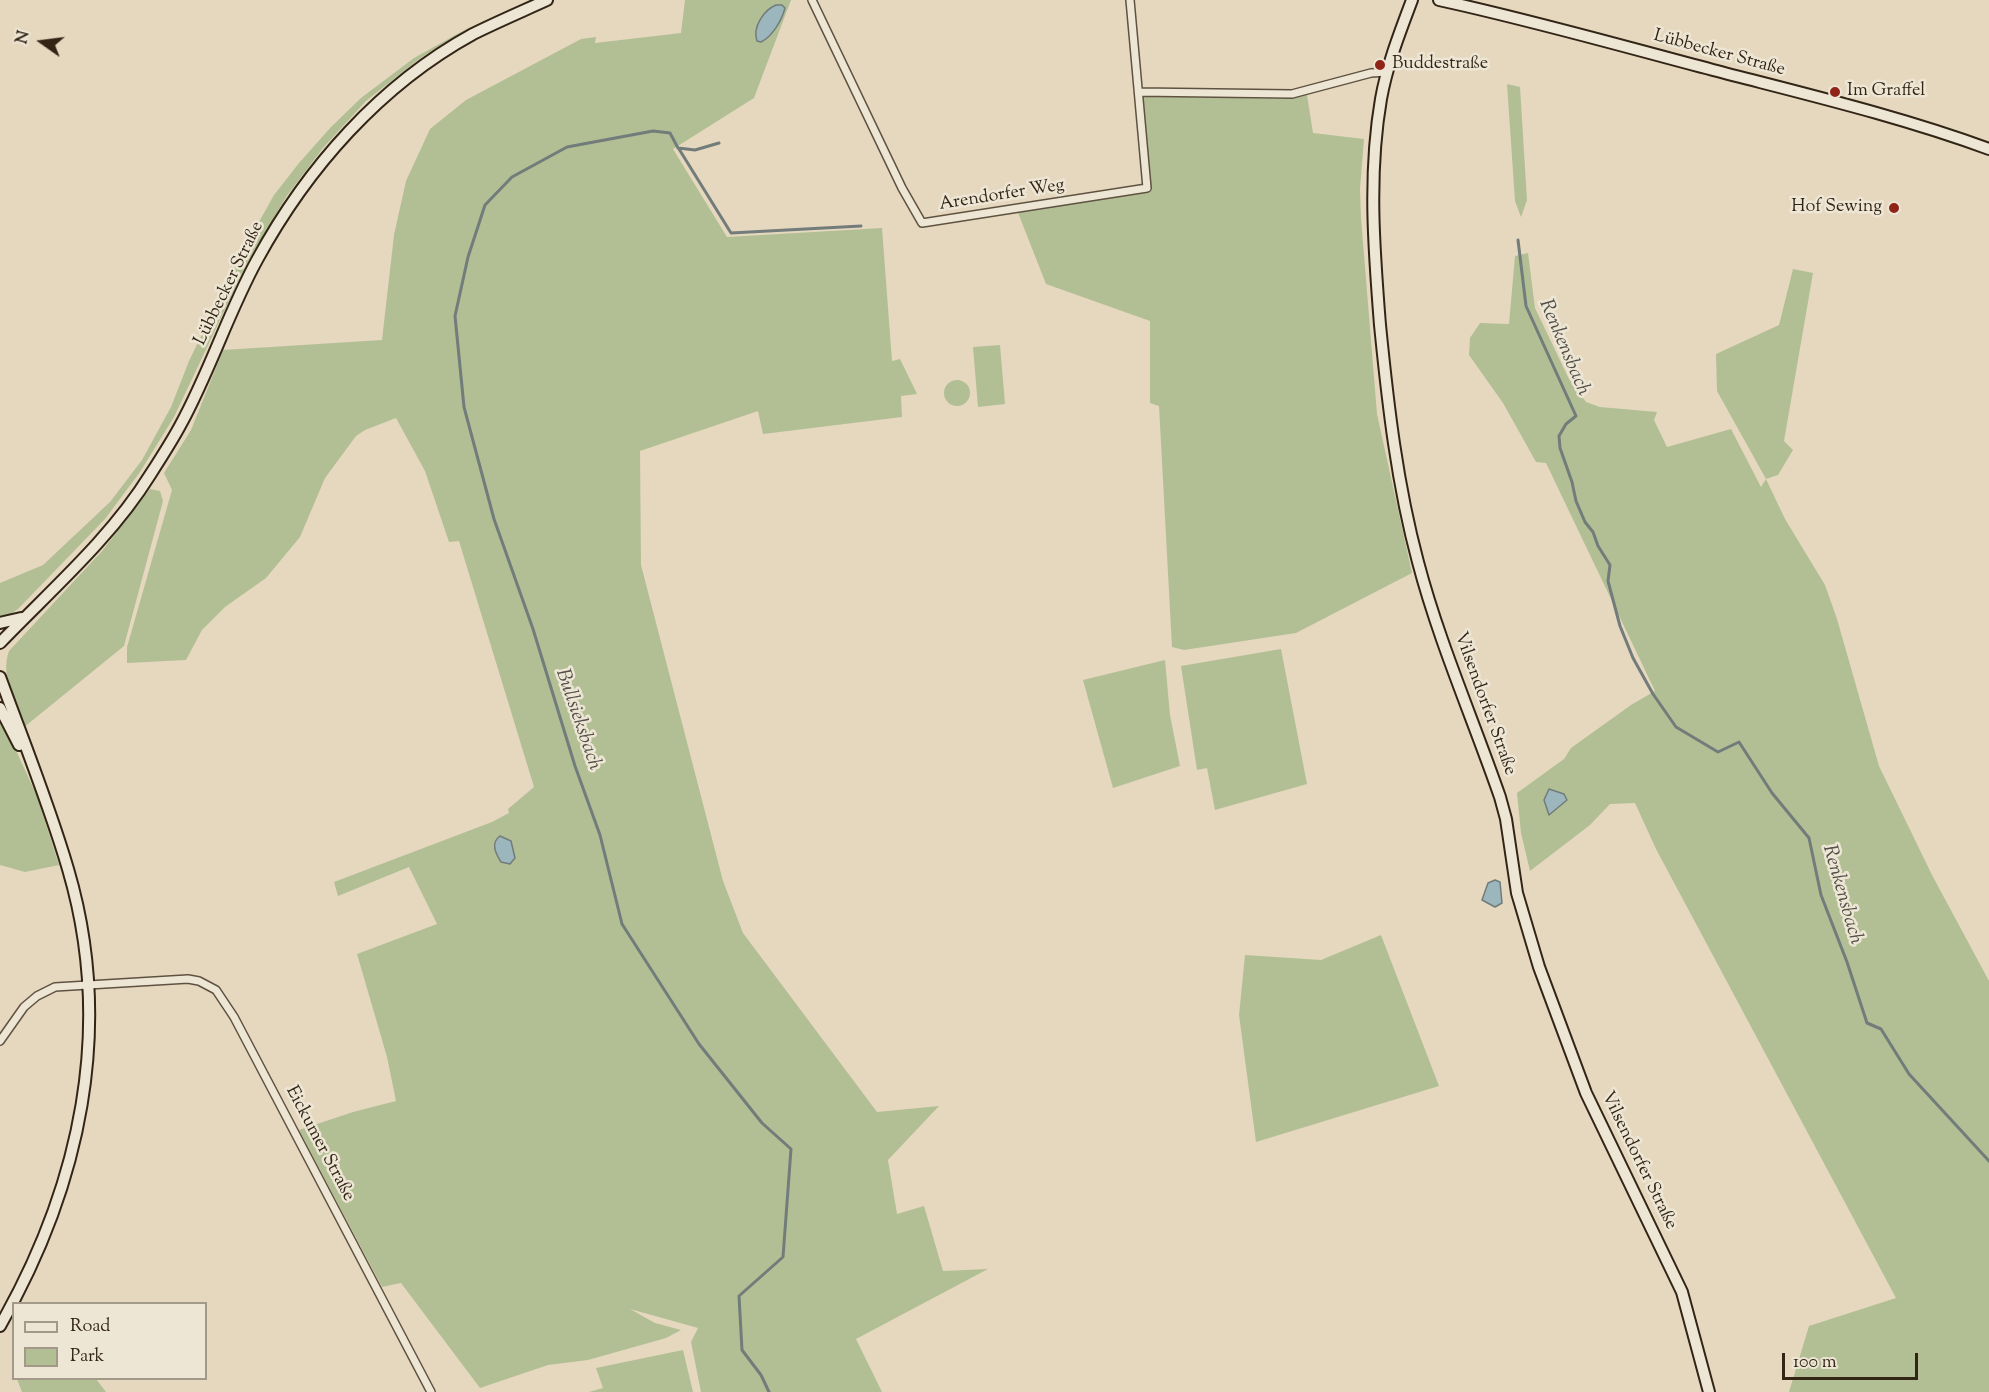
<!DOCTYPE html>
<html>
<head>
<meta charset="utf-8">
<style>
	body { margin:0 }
	#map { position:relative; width:1989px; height:1392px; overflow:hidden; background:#e5d8bf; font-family:"Sorts Mill Goudy",serif }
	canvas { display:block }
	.legend { position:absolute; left:12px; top:1302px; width:195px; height:78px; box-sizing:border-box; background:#eee6d5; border:2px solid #a39989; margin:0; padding:8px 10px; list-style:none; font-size:18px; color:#322516 }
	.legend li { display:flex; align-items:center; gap:12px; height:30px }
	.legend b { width:30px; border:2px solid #a39989 }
	.north { position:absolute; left:12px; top:12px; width:60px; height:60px; -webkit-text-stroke:4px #eee6d5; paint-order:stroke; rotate:284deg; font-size:16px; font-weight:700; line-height:24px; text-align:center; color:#322516 }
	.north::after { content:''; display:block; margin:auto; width:21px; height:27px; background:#322516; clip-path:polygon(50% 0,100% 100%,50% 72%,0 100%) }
	.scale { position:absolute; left:1782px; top:1353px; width:136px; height:27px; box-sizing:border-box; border:3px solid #322516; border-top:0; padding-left:8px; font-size:18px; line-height:21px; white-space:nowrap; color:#322516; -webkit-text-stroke:4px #eee6d5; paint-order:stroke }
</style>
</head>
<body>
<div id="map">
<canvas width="1989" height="1392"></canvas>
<ul class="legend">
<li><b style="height:8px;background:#eee6d5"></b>Road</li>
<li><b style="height:16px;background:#b2bf94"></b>Park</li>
</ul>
<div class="north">N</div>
<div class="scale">100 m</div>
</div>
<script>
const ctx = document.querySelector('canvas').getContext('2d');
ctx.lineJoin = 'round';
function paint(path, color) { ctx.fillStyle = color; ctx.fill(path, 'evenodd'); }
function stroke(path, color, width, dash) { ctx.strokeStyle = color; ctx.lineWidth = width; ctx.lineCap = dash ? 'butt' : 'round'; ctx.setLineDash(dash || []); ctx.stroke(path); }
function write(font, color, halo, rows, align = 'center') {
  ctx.font = font + ' "Sorts Mill Goudy",serif'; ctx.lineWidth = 5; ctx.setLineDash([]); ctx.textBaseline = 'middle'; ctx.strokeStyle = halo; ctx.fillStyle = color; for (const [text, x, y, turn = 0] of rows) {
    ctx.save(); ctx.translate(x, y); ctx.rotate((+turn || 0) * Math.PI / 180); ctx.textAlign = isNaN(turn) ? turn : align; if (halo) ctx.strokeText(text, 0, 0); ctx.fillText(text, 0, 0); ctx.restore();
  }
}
paint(new Path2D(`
	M685 0H791L754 98 673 149 727 237 882 228 892 361 900 359 917 394 901 396 902 417 763 434 758 411 640 451 641 565 723 881 743 933 877 1112 939 1106 888 1160 897 1214 924 1206 943 1271 988 1269 856 1339 882 1392H701L691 1342 698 1328 630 1309 655 1323 681 1330 666 1338 588 1360 548 1365 480 1388 401 1283 382 1287 299 1130 353 1112 396 1101 387 1057 357 954 437 924 409 867 338 896 334 882 492 822 509 813 508 809 534 787 459 541 449 542 425 471 396 418 365 430 356 436 325 478 300 537 266 578 225 607 202 630 186 660 127 663V647L172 490 164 473 191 430 223 350 382 340 394 235 406 181 430 129 466 100 581 39 596 37 595 43 681 33Z
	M468 28 419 59 366 101 323 148 286 197 247 263 174 417 140 472 105 519 18 609 9 615 0 618V583L43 565 110 502 142 460 171 407 189 361 240 256 274 195 299 163 331 127 361 98 414 58Z
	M1507 84 1520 87 1527 200 1521 217 1515 201Z
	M1307 95 1313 133 1364 139 1360 189 1361 218 1377 414 1412 573 1296 633 1184 650 1172 647 1159 406 1150 403V321L1046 284 1015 205 1144 185 1136 96 1284 99Z
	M1528 253 1535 308 1569 379 1586 402 1600 407 1657 412 1654 420 1667 447 1731 429 1761 487 1766 479 1717 391 1716 354 1779 325 1793 269 1813 273 1784 441 1793 450 1778 475 1766 479 1785 519 1825 585 1837 619 1879 766 1932 875 1989 981V1392H1789L1809 1326 1896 1298 1656 849 1635 803 1610 804 1590 825 1530 871 1521 833 1517 793 1564 759 1571 748 1631 705 1655 691 1546 463 1536 462 1503 403 1469 355 1470 338 1480 323 1509 324 1515 256Z
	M1000 345 1005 404 978 407 973 347Z
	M944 393a13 13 0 1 1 26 0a13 13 0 1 1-26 0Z
	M150 489 160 491 163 501 124 646 23 728C15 704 0 675 9 651L102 551Z
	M1281 649 1307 784 1215 810 1207 768 1197 770 1181 666Z
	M1165 660 1170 715 1180 766 1113 788 1083 680Z
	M0 716 37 796 59 865 25 872 0 865Z
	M1381 935 1439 1086 1256 1142 1239 1015 1245 955 1321 960Z
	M683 1350 693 1392H589L603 1388 596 1368Z
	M17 1379H96L106 1392H22Z`), '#b2bf94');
const water = new Path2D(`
	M776 5H782L785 8C782 20 772 37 761 42L757 41C752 27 764 10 776 5Z
	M1549 789 1564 794 1567 800 1549 815 1544 800Z
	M500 836 511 841 515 858 510 864 501 862C496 854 490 843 500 836Z
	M1495 880 1500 882 1502 903 1495 907 1482 900 1488 883Z`);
paint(water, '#9cb6be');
stroke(water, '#727c7b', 1.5);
stroke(new Path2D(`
	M719 143 695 150 678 148 670 133 653 131 567 147 512 177 485 205 468 257 455 316 464 407 494 519 533 629 575 766 600 835 622 924 699 1044 762 1123 791 1149 783 1257 739 1296 742 1350 761 1375 769 1392
	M679 149 731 233 861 226
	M1518 240 1526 306 1576 416 1566 424 1559 436 1560 448 1572 482 1576 501 1585 522 1593 532 1598 546 1610 565 1608 581 1620 626 1633 658 1653 694 1676 727 1718 752 1739 742 1772 793 1809 838 1821 895 1847 962 1867 1023 1881 1029 1909 1074 1989 1161`), '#727c7b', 3);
const street = new Path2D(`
	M812 0 902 188 922 223 1147 188 1130 0
	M1139 92 1292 94 1371 73 1387 72
	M0 1041 24 1007 37 996 55 987 188 979 199 981 216 990 234 1017 431 1392`);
const secondary = new Path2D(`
	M1412 0C1400 32 1387 65 1381 99 1368 174 1374 250 1380 325 1388 405 1397 484 1418 562 1439 642 1473 719 1500 797L1506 819 1517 893 1539 967 1586 1093 1682 1292 1709 1392
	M1439 0C1531 20 1622 46 1713 70 1805 94 1899 116 1989 149
	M0 623 21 618
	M0 643C51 590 111 538 150 475 161 458 172 441 181 424 210 371 228 313 257 260 307 168 380 85 473 34 497 22 523 11 547 0
	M0 677C23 740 49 804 68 869 115 1028 80 1186 0 1326
	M0 708 19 745`);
stroke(street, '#5f5240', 10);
stroke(secondary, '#322516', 14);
stroke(street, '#eee6d5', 7);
stroke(secondary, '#eee6d5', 10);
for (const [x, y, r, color] of [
	[1380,65,6,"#8f2418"],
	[1835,92,6,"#8f2418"],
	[1894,208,6,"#8f2418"]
]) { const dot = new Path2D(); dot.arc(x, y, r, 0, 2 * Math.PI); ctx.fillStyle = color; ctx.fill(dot); stroke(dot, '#eee6d5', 2); }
write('18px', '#322516', '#eee6d5', [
	["Lübbecker Straße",1719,54,15],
	["Arendorfer Weg",1002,196,-9],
	["Lübbecker Straße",230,284,-64],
	["Vilsendorfer Straße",1484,704,70],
	["Eickumer Straße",319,1144,62],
	["Vilsendorfer Straße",1638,1161,64]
]);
write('18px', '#322516', '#eee6d5', [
	["Buddestraße",1392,65],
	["Im Graffel",1847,92],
	["Hof Sewing",1882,208,"right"]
], 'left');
write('italic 20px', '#525048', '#eee6d5', [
	["Renkensbach",1563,348,67],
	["Bullsieksbach",577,720,71],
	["Renkensbach",1841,895,74]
]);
</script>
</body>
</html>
